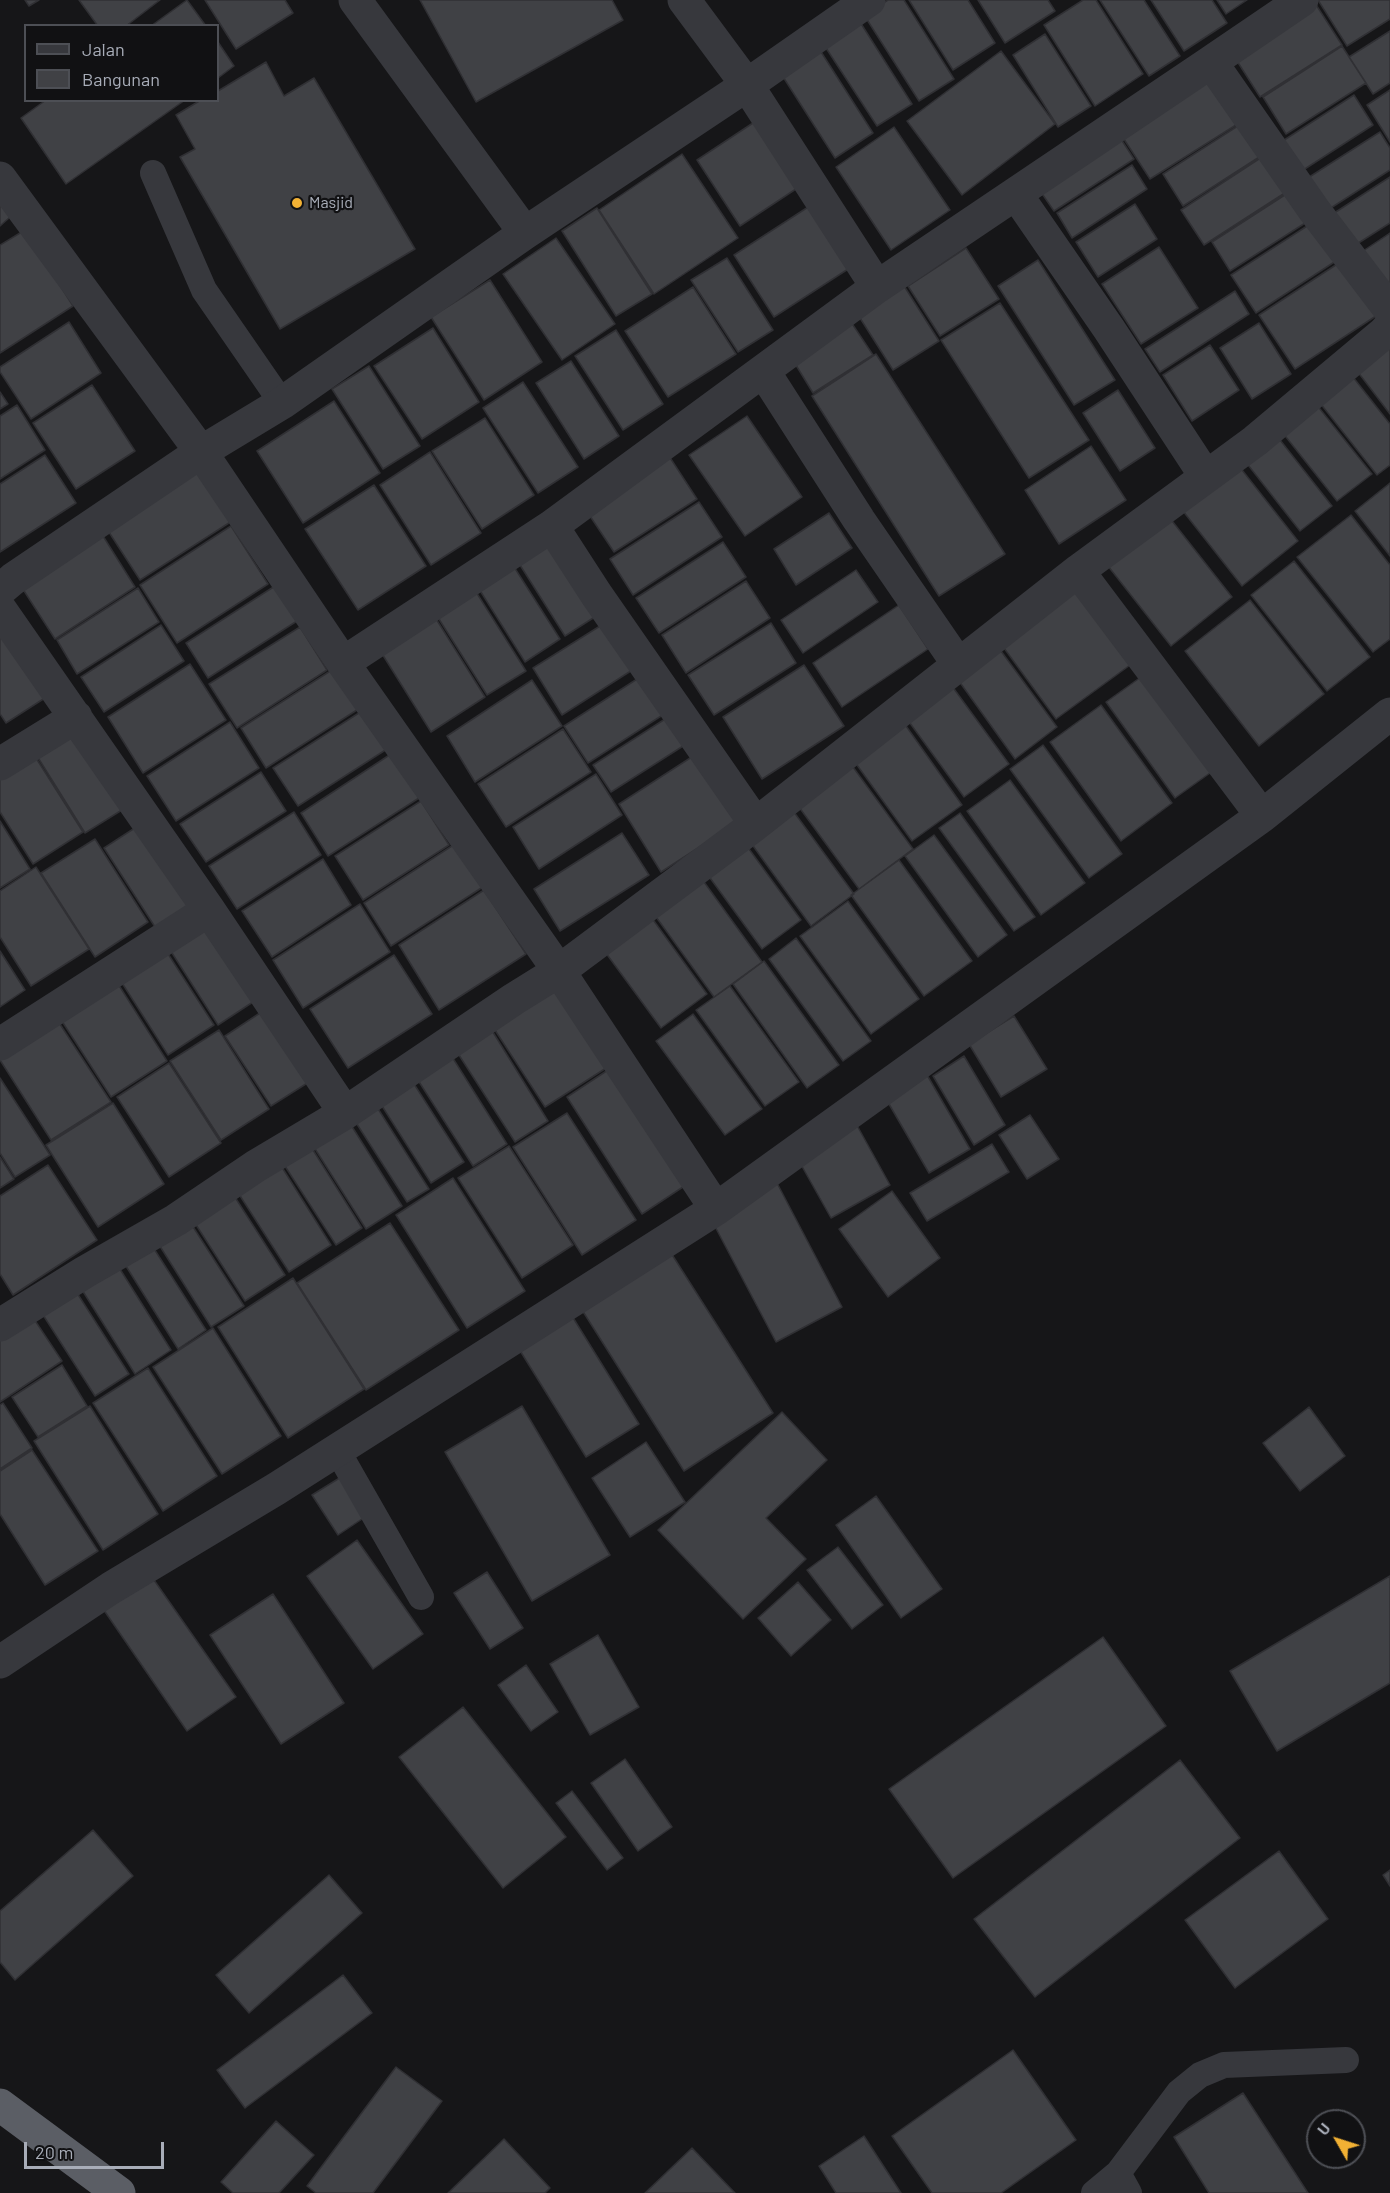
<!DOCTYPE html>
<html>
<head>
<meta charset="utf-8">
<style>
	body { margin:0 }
	#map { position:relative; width:1390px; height:2193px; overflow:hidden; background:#161618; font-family:Barlow,sans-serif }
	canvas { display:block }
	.legend { position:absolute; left:24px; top:24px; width:195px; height:78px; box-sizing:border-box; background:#111113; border:2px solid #4d4f55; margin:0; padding:8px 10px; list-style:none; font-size:18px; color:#a8adb8 }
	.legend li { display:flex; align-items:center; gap:12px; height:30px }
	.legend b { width:30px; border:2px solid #4d4f55 }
	.north { position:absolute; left:1306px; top:2109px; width:60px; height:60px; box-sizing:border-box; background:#111113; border:2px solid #4d4f55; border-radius:50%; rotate:309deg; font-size:16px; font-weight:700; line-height:24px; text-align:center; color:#a8adb8 }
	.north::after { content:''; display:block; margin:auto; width:21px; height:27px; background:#f2b134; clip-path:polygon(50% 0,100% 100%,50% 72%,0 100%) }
	.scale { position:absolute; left:24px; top:2142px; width:140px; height:27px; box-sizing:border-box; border:3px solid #a8adb8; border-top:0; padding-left:8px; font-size:18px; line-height:21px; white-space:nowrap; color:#a8adb8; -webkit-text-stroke:4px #111113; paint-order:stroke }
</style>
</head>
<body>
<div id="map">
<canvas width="1390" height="2193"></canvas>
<ul class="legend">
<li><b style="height:8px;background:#37383d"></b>Jalan</li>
<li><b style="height:16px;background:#404145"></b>Bangunan</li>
</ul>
<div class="north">U</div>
<div class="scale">20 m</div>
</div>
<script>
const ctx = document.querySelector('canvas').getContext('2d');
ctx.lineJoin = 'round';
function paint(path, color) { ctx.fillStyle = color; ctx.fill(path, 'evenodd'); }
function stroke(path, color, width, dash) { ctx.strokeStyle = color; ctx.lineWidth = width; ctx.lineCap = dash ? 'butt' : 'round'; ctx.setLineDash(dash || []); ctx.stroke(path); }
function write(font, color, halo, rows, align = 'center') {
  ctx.font = font + ' Barlow,sans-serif'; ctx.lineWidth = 4.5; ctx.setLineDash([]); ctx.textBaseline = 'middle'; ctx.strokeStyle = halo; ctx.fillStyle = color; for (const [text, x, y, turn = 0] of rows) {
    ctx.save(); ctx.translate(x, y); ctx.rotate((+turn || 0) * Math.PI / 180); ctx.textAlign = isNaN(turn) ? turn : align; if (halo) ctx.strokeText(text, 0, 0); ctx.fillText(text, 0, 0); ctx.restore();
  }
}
const building = new Path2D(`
	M25 0H39L29 6Z
	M79 0H160L126 26H98Z
	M187 0 206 26H151Z
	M205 0H285L293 13 236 49Z
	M420 0H612L623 20 476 102Z
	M888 0H904L954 79 919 101 864 15Z
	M909 0H968L995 43 953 70Z
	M978 0H1048L1055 11 1005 43Z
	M1083 0H1096L1143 74 1095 106 1044 25Z
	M1100 0H1144L1180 56 1149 76Z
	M1151 0H1212L1227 23 1184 51Z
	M1217 0H1247L1226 14Z
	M1313 0 1342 45 1260 97 1230 50Z
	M1318 0H1390V19L1347 46Z
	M860 22 912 104 877 126 824 45Z
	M1390 31V83L1373 94 1349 57Z
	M1045 34 1091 106 1058 127 1013 55Z
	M218 42 234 66 218 78Z
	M816 44 873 133 835 158 778 69Z
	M1342 46 1366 83 1286 134 1263 97Z
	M1001 51 1055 124 962 195 907 121Z
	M266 62 284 96 314 78 415 249 280 329 180 157 195 149 176 115 201 100H218V91Z
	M1204 74 1236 125 1150 179 1118 130Z
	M1390 90V142L1367 105Z
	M1354 95 1373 125 1297 174 1278 144Z
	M46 100H185L66 184 21 118Z
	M762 117 805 183 740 226 697 160Z
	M1244 122 1264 154 1183 206 1163 174Z
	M894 127 950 210 891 250 836 167Z
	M1380 132 1390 148V170L1323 213 1303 181Z
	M1117 133 1134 159 1054 211 1036 185Z
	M1268 153 1291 189 1204 245 1181 210Z
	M682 154 738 238 654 294 599 210Z
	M1132 165 1147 189 1072 238 1057 213Z
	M1390 177V223L1349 249 1328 217Z
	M0 188 19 209 0 226Z
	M1294 189 1313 218 1230 271 1212 242Z
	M819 200 859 262 774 317 734 255Z
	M1135 204 1157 239 1098 277 1076 242Z
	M597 208 652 294 616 316 562 231Z
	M1318 219 1342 257 1256 313 1231 275Z
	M25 230 73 306 0 353V245Z
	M1390 233V294L1363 251Z
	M556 238 615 324 562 360 503 274Z
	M1159 247 1198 308 1141 344 1102 284Z
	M966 248 999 299 940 336 908 286Z
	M727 258 773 330 738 352 691 280Z
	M1345 259 1379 314 1295 369 1259 315Z
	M1038 260 1115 380 1074 405 998 286Z
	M899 278 939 341 893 370 853 307Z
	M490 280 542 362 484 400 431 317Z
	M693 287 736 354 668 397 625 331Z
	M1235 291 1249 314 1160 372 1145 349Z
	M1000 303 1089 440 1029 478 941 340Z
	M849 319 873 355 813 393 791 357Z
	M69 322 101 373 31 419 0 372V367Z
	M1259 323 1291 374 1252 399 1220 348Z
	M433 328 479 402 422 439 374 366Z
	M616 330 663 404 623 430 575 356Z
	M1390 332V414L1351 363Z
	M1210 345 1239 390 1192 421 1163 375Z
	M876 354 1005 554 939 596 812 396Z
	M571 361 619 436 584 459 536 383Z
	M369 366 420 446 383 469 332 389Z
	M1349 372 1390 424V465L1377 475 1316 398Z
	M523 382 578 467 538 493 483 408Z
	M92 385 135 451 76 489 33 423Z
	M1118 390 1155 448 1120 471 1083 413Z
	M0 392 8 404 0 409Z
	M1312 399 1372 474 1337 501 1278 427Z
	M334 401 380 473 303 523 257 451Z
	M17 405 45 450 0 479V416Z
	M747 416 802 497 745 536 689 455Z
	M485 418 534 495 482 529 432 451Z
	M1273 431 1332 506 1300 531 1241 456Z
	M1091 446 1126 500 1059 544 1025 490Z
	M430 452 481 533 431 565 380 485Z
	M667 453 697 499 614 552 584 507Z
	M45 455 76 503 0 552V484Z
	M1235 461 1298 541 1242 586 1179 506Z
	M195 465 232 521 140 580 103 523Z
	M1390 483V556L1355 511Z
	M374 485 426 566 358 610 305 529Z
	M699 502 722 537 633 595 610 559Z
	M829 513 852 548 796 585 774 549Z
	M1351 515 1390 565V639L1373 652 1297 557Z
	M1169 517 1232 597 1171 646 1108 566Z
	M231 526 268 584 177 643 140 585Z
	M98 528 135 587 55 639 17 580Z
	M549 531 601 613 565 636 513 554Z
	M723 542 746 577 659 633 636 598Z
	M509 559 560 639 525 662 474 581Z
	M1294 561 1370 657 1327 691 1251 595Z
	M856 570 878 602 803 653 781 620Z
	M746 581 770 618 686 673 662 635Z
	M471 584 526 671 487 695 432 608Z
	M1083 585 1137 660 1056 719 1001 644Z
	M275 586 297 621 208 678 186 643Z
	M138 588 159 622 77 674 57 640Z
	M1250 600 1324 694 1259 746 1185 651Z
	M899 605 928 649 842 707 813 663Z
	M433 614 485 697 431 732 379 649Z
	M0 620 48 696 6 723 0 714Z
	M608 621 637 667 562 715 533 668Z
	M771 623 796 663 714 715 688 675Z
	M161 625 184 661 104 712 81 677Z
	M300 627 327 670 237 728 209 684Z
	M998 647 1057 727 1015 759 956 677Z
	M190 664 226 720 143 773 108 717Z
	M804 665 844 726 762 779 723 717Z
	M335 668 360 708 266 768 241 728Z
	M648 672 672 709 588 763 564 726Z
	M1148 672 1217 768 1175 798 1106 702Z
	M532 680 562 726 475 782 447 736Z
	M949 682 1009 764 964 797 904 715Z
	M1101 705 1172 803 1121 841 1050 742Z
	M362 711 387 749 298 806 273 768Z
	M673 714 691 741 611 792 593 765Z
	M899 716 962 805 912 841 849 754Z
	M75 720 130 805 85 833 32 748Z
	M230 722 259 768 176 821 147 776Z
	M563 729 591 772 506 827 478 784Z
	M1043 745 1122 854 1089 878 1010 769Z
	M29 747 83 832 33 864 0 812V765Z
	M701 751 743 819 661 872 619 804Z
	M391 754 419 798 328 856 301 813Z
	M850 763 913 849 859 889 796 803Z
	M261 772 286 811 206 862 180 824Z
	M596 774 622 815 539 869 513 827Z
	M1010 780 1085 883 1041 915 967 811Z
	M421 801 449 845 363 900 335 856Z
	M791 808 854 894 811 926 748 839Z
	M294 812 321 855 237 909 209 866Z
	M960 813 1035 917 1014 931 939 828Z
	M0 821 30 869 0 888Z
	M144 822 197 904 157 930 104 848Z
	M622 833 649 875 560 931 534 889Z
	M934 835 1007 935 978 957 905 856Z
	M741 838 801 920 762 949 702 867Z
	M95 839 148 922 95 957 41 873Z
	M458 842 486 885 391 946 364 903Z
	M323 859 351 905 272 957 242 911Z
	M899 860 972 961 924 996 851 895Z
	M36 867 89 949 31 986 0 937V891Z
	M699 875 762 962 714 997 651 910Z
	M484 890 526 954 439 1010 399 945Z
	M848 901 919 999 871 1034 800 936Z
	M360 904 390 952 303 1008 273 960Z
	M646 910 707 994 661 1028 600 945Z
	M203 917 256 1000 218 1025 165 942Z
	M796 938 871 1041 843 1061 769 959Z
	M161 943 214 1025 168 1055 115 972Z
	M0 951 25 990 0 1007Z
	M394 955 432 1014 348 1068 310 1009Z
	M764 961 839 1065 807 1088 733 984Z
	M113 976 167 1061 111 1097 56 1012Z
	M560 979 614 1063 545 1107 491 1024Z
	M730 986 799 1082 765 1106 696 1010Z
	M263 1011 309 1082 271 1106 225 1036Z
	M693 1014 762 1109 725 1135 656 1041Z
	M54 1015 111 1102 51 1140 0 1060Z
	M1014 1016 1047 1069 1001 1097 969 1044Z
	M491 1029 548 1121 515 1142 457 1052Z
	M219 1030 269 1109 221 1140 170 1061Z
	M449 1052 507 1144 473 1166 414 1074Z
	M964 1056 1005 1125 974 1145 933 1076Z
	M169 1063 221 1143 169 1177 117 1097Z
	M614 1066 689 1183 642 1214 567 1097Z
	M923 1068 970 1149 929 1173 882 1092Z
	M407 1073 464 1162 431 1183 375 1095Z
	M0 1078 50 1155 15 1177 0 1153Z
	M113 1103 164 1184 98 1227 46 1145Z
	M375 1104 429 1189 407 1202 353 1118Z
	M567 1113 636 1220 582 1255 513 1147Z
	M1030 1115 1059 1159 1027 1179 999 1135Z
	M346 1117 402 1206 366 1229 310 1141Z
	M854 1120 890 1185 831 1218 795 1154Z
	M308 1142 362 1228 336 1245 281 1160Z
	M992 1144 1009 1172 927 1221 910 1193Z
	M509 1146 573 1245 522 1278 458 1178Z
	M0 1157 14 1179 0 1188Z
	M278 1161 331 1245 289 1272 235 1188Z
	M48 1165 97 1240 13 1295 0 1274V1196Z
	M453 1178 525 1291 467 1328 396 1215Z
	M777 1183 842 1307 776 1342 711 1219Z
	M231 1191 285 1275 245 1301 191 1217Z
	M892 1191 940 1258 888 1297 839 1229Z
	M188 1219 244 1306 211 1327 156 1240Z
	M390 1223 459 1330 366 1390 297 1283Z
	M151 1244 206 1330 178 1349 124 1263Z
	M671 1253 773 1413 684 1471 582 1310Z
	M113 1258 171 1350 135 1374 77 1282Z
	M293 1278 364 1389 288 1438 218 1327Z
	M70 1282 129 1374 95 1396 36 1304Z
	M28 1310 62 1361 0 1402V1329Z
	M572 1316 639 1424 586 1457 519 1349Z
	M213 1328 281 1436 222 1474 153 1367Z
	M62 1365 87 1406 38 1437 12 1397Z
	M148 1368 217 1476 163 1511 93 1403Z
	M3 1403 32 1448 0 1469V1405Z
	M90 1406 158 1514 103 1550 34 1441Z
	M522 1406 610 1555 532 1601 445 1452Z
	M1309 1407 1345 1456 1300 1491 1263 1443Z
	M782 1412 827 1460 766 1518 806 1559 743 1619 658 1530Z
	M646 1442 685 1502 630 1537 592 1478Z
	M32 1450 98 1551 45 1585 0 1514V1471Z
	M346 1474 371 1513 338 1535 312 1495Z
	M876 1496 942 1589 901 1618 836 1525Z
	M357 1540 423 1634 373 1669 307 1576Z
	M838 1547 883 1605 852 1629 807 1570Z
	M147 1570 236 1697 187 1731 99 1603Z
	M487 1572 523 1628 490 1649 454 1593Z
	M1390 1576V1683L1277 1751 1230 1671Z
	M798 1582 831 1620 791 1656 758 1618Z
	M273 1594 344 1703 281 1744 210 1635Z
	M598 1635 639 1707 590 1735 550 1664Z
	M1103 1637 1166 1726 953 1878 889 1789Z
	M526 1665 558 1712 531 1731 498 1685Z
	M463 1707 566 1837 503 1888 399 1757Z
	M625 1759 672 1827 638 1851 591 1783Z
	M1180 1760 1240 1838 1035 1997 974 1919Z
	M572 1791 623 1858 607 1870 556 1803Z
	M93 1830 133 1876 15 1980 0 1962V1911Z
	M1279 1851 1328 1919 1235 1988 1185 1920Z
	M1390 1870V1886L1383 1875Z
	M329 1875 362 1913 249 2013 216 1975Z
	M343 1975 372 2013 245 2108 217 2070Z
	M1013 2050 1076 2140 1001 2193H932L892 2136Z
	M396 2067 442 2101 373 2193H316L307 2186Z
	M1243 2093 1308 2193H1209L1174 2137Z
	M276 2121 314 2155 279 2193H233L221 2182Z
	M864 2136 901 2193H836L819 2166Z
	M504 2139 550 2188 545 2193H448Z
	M692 2148 735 2193H645Z`);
paint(building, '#404145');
stroke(building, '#303034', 1.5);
stroke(new Path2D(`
	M153 173 204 290 282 403
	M337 1450 421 1597
	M1118 2173 1179 2092 1200 2075 1224 2065 1346 2060
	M1094 2193 1118 2173 1129 2193`), '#37383d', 26);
stroke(new Path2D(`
	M355 0 525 233
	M684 0 747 85 877 287
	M1302 0 1211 62 1314 210 1390 310
	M0 178 201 452 343 663 559 971 716 1209
	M1016 194 1109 329 1206 477
	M764 372 859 520 958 664
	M552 526 596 594 755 823
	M1078 571 1262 816
	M0 590 13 579 201 452 282 403 525 233 747 85 869 0
	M0 609 209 910 345 1113
	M343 663 552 526 877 287 1211 62
	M0 764 76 717
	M0 1044 209 910
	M0 1325 85 1272 176 1220 256 1166 345 1113 514 999 559 971 752 827 1078 571 1255 441 1384 333 1390 326
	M0 1662 111 1588 276 1489 716 1209 1262 816 1390 714`), '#37383d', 33);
stroke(new Path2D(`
	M0 2105 119 2193`), '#5b5e65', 33);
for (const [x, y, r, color] of [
	[297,203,6,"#f2b134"]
]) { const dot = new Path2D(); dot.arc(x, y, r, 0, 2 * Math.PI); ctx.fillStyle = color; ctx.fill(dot); stroke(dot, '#111113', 2); }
write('16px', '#a8adb8', '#111113', [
	["Masjid",309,203]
], 'left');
</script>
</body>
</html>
